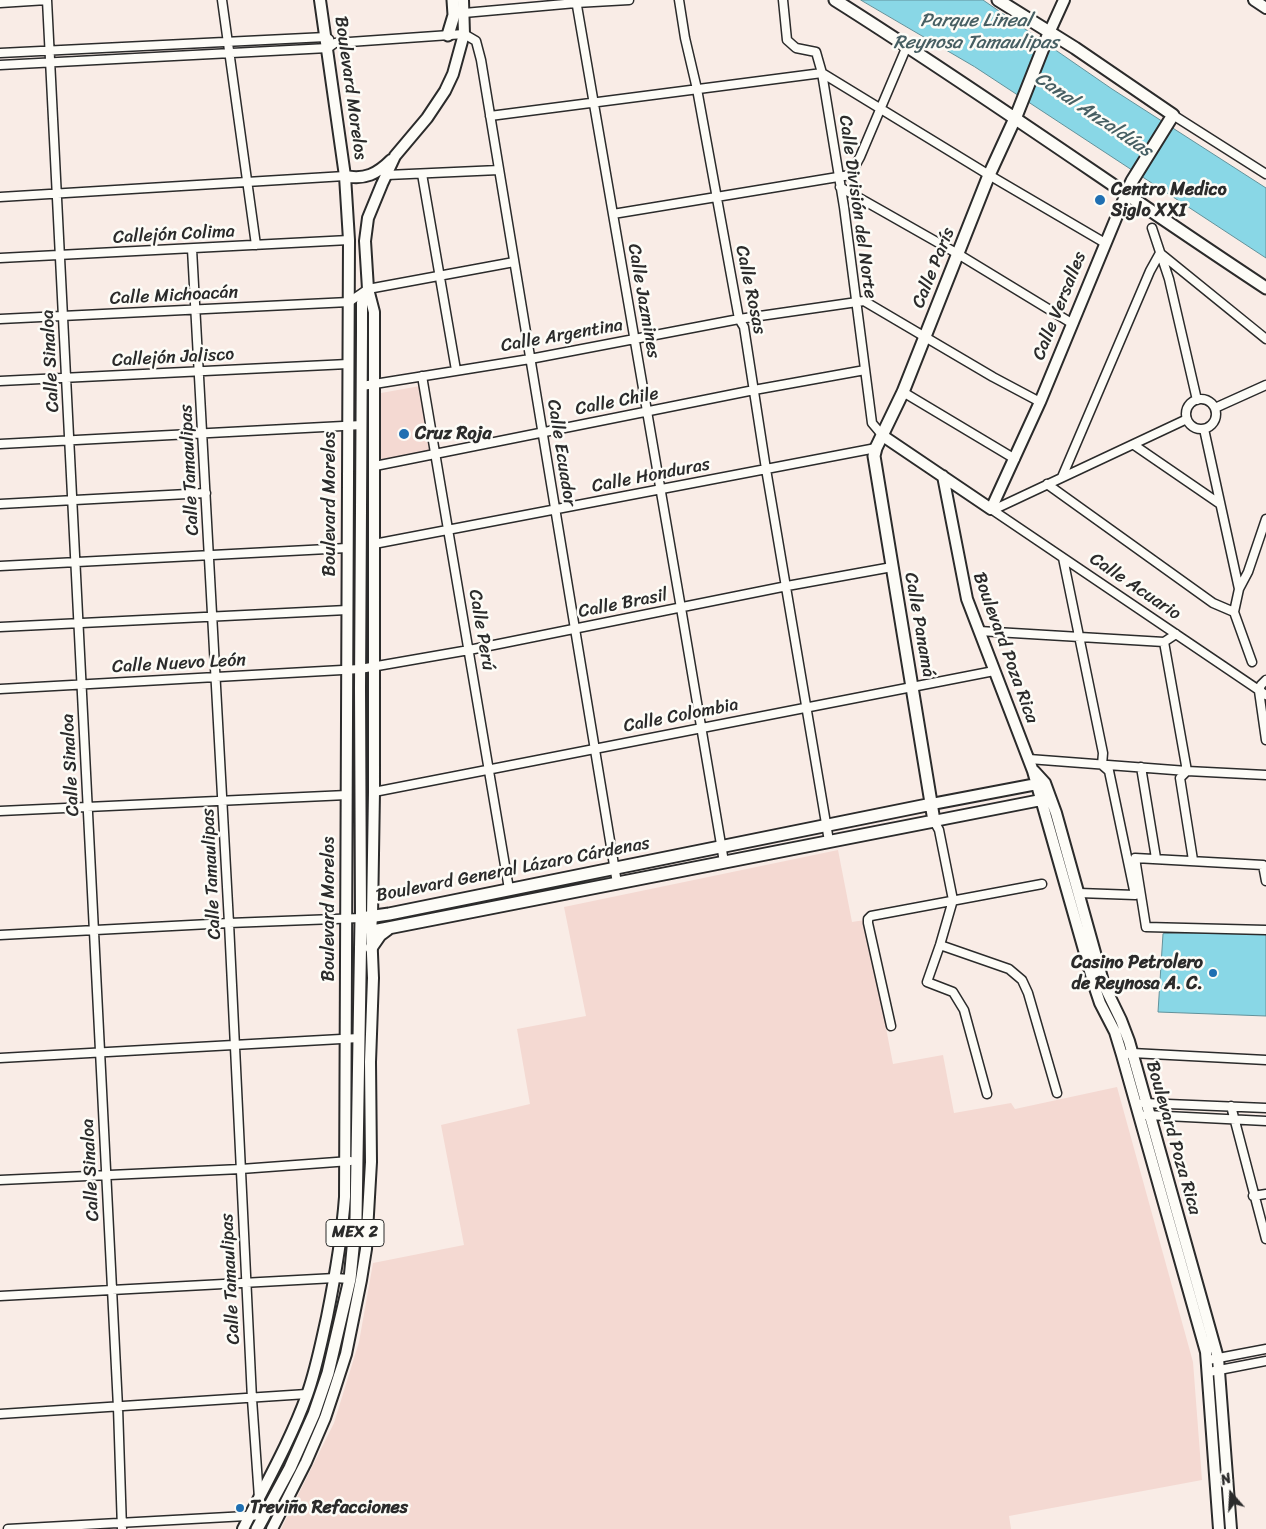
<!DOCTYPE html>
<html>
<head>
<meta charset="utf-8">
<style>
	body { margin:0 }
	#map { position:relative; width:1266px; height:1529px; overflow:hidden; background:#f9ece6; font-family:Sriracha,sans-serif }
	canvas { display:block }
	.north { position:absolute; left:1206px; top:1469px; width:50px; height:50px; -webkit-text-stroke:4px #fdfcf7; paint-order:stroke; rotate:341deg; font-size:14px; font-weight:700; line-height:20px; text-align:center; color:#2b2b2b }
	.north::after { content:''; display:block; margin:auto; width:18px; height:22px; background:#2b2b2b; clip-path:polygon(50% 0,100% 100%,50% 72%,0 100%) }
</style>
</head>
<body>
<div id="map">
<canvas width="1266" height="1529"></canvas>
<div class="north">N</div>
</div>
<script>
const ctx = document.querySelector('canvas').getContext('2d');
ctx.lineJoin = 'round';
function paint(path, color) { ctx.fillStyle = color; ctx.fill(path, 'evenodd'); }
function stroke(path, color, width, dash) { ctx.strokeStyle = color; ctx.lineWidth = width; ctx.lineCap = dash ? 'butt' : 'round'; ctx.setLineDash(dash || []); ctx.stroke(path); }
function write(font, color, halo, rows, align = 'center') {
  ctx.font = font + ' Sriracha,sans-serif'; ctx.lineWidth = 5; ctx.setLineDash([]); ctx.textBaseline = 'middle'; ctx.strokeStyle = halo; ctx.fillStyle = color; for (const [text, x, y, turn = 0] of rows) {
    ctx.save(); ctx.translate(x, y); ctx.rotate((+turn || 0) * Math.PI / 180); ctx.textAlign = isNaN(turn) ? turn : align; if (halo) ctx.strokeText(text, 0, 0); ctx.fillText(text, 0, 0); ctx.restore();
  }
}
paint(new Path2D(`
	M420 386 430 450 381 461V393Z
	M838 850 852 922 865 920 893 1064 943 1055 954 1113 1011 1103 1015 1109 1117 1087 1193 1362 1202 1480 1009 1516 1011 1529H281L334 1423 359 1342 373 1263 464 1245 441 1125 530 1104 517 1029 586 1016 564 907Z`), '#f4d9d2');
const water = new Path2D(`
	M861 0H983L1112 89 1266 188V258L975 67Z
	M1194 933 1266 934V1016L1158 1012 1163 934Z`);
paint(water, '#89d7e6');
stroke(water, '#63929b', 1);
const street = new Path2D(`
	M47 0 118 1407 122 1529
	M222 0 256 245
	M576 0 681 608 724 862
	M679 0 685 38 697 89 739 319 744 327 766 469 829 841
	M783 0 787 40 796 48 816 52 822 73 844 207 872 423 883 436
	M0 3 47 0
	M464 13 576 3 629 0
	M0 53 326 37 329 39
	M0 65 328 48 335 43 464 34 476 41 481 60 617 883
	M822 73 989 175 1105 243
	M1173 115 1266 174
	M490 116 822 73
	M422 174 456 370
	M387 175 499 170
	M840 187 958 254 1073 324
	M0 197 345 176
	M613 214 850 175 860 157 907 46
	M1152 228 1169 279 1197 400
	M0 258 349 240
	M0 319 349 302 368 289 514 262
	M422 376 509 889
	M0 381 348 364
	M362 386 530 359 739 319 864 301 993 377 1040 402
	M903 392 1015 459
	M1186 414a15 15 0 1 1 30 0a15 15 0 1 1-30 0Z
	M1215 408 1266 385
	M1204 429 1239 589 1234 612 1252 662
	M0 444 362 425
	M1134 445 1220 504
	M375 466 754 390 865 370
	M1062 477 1150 271 1160 253 1266 339
	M1047 484 1213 603 1234 612
	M0 504 206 493
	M991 509 1266 695
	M993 510 1187 419
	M374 544 876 448
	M1063 558 1103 753 1102 765 1109 771 1135 895 1079 893
	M0 566 347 548
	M1239 589 1248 572 1266 519
	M0 627 347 610
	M979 631 1164 642 1176 634
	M1164 642 1187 771 1180 778 1193 860
	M0 689 360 669 469 650 787 586 892 567
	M1259 691 1266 740
	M1259 691 1261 685 1266 680
	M1029 759 1187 771 1266 775
	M1141 767 1156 858
	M374 792 994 671
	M0 811 347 795
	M934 821 939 830 953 900 940 945 927 982 953 992 964 1010 987 1094
	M1266 881 1263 865 1135 858 1146 927 1266 930
	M0 935 229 923 361 918
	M940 945 1009 969 1022 980 1028 993 1057 1093
	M891 1026 868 923V919L871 916 1042 884
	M1122 1055 1132 1053 1266 1060
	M0 1058 359 1038
	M1143 1103 1266 1108
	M1231 1106 1266 1239
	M1146 1115 1266 1121
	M0 1180 241 1169 350 1161
	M1253 1196 1266 1194
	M0 1296 335 1278 350 1279
	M1208 1360 1266 1349
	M1209 1372 1266 1361
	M0 1414 307 1394
	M8 1529 265 1515 259 1498 252 1399 229 923 192 249`);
const secondary = new Path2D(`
	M1254 0 1266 8
	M1049 33 1064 0
	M345 176C365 180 377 174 391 160
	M883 436 991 509 1040 402 1126 194
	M943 476 967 599 1033 771 1094 985 1100 1003 1115 1032 1122 1055 1206 1352 1219 1529
	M1034 771 1045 783 1056 813 1104 985 1121 1020 1129 1041 1218 1358 1231 1529
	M932 804 1042 783
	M934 821 1046 799
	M361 918 360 688 362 331V303L368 289 365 241 368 218 382 184 395 156 427 118 445 91 453 74 464 34 463 0
	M243 1529C265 1485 290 1442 307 1395 316 1370 321 1344 327 1317 335 1277 342 1238 345 1197L349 240 345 176 320 0
	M272 1529 306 1462 325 1418 334 1391 346 1354 361 1280 366 1249 371 1162 370 1062 373 978 371 930 372 917 374 792V312L368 289`);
const primary = new Path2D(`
	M835 0C981 92 1122 193 1266 288
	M998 0 1075 48 1173 115 1132 181 1126 194
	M448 35 454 15 453 0
	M361 918 371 930H378L934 821 874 456 876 448 903 392 989 175 1017 114 1049 33
	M361 918 389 914 932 804
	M371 948 380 935 388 929
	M257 1529 290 1468 314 1414 328 1373 350 1279 356 1218 361 918`);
stroke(street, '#2b2b2b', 11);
stroke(secondary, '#2b2b2b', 14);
stroke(primary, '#2b2b2b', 15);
stroke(street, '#fdfcf7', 8);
stroke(secondary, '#fdfcf7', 10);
stroke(primary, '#fdfcf7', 11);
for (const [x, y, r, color] of [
	[1100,200,6,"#1f6fb2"],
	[404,434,6,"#1f6fb2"],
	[1213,973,5,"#1f6fb2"],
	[240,1508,5,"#1f6fb2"]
]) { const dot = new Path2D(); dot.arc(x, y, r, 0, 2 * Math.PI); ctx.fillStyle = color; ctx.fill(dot); stroke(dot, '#fdfcf7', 2); }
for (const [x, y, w] of [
	[355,1233,58]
]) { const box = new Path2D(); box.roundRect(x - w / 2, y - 13.5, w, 27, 4); ctx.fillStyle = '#fdfcf7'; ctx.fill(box); stroke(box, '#2b2b2b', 1); }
write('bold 16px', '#2b2b2b', null, [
	["MEX 2",355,1233]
]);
write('18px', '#2b2b2b', '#fdfcf7', [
	["Boulevard Morelos",350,88,82],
	["Calle División del Norte",857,207,82],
	["Callejón Colima",174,235,-3],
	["Calle París",934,268,-68],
	["Calle Rosas",750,290,78],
	["Calle Michoacán",174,296,-3],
	["Calle Jazmines",643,301,80],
	["Calle Versalles",1060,306,-68],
	["Calle Argentina",562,336,-10],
	["Callejón Jalisco",173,358,-3],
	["Calle Sinaloa",51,361,-93],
	["Calle Chile",617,402,-11],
	["Calle Ecuador",561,453,81],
	["Calle Tamaulipas",190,470,-93],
	["Calle Honduras",651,476,-11],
	["Boulevard Morelos",330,504,-90],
	["Calle Acuario",1135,587,34],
	["Calle Brasil",623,604,-11],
	["Calle Panamá",919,625,80],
	["Calle Perú",481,630,80],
	["Boulevard Poza Rica",1005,648,70],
	["Calle Nuevo León",179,664,-3],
	["Calle Colombia",681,716,-11],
	["Calle Sinaloa",71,765,-93],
	["Boulevard General Lázaro Cárdenas",513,870,-11],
	["Calle Tamaulipas",212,874,-93],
	["Boulevard Morelos",329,909,-90],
	["Boulevard Poza Rica",1173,1138,74],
	["Calle Sinaloa",91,1170,-93],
	["Calle Tamaulipas",231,1279,-93]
]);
write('bold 18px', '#2b2b2b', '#fdfcf7', [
	["Centro Medico",1111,190],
	["Siglo XXI",1111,211],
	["Cruz Roja",415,434],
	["Casino Petrolero",1203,963,"right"],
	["de Reynosa A. C.",1203,984,"right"],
	["Treviño Refacciones",250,1508]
], 'left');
write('italic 19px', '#475f63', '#fdfcf7', [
	["Parque Lineal",976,21],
	["Reynosa Tamaulipas",976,43],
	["Canal Anzaldúas",1093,115,34]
]);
</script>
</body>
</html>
